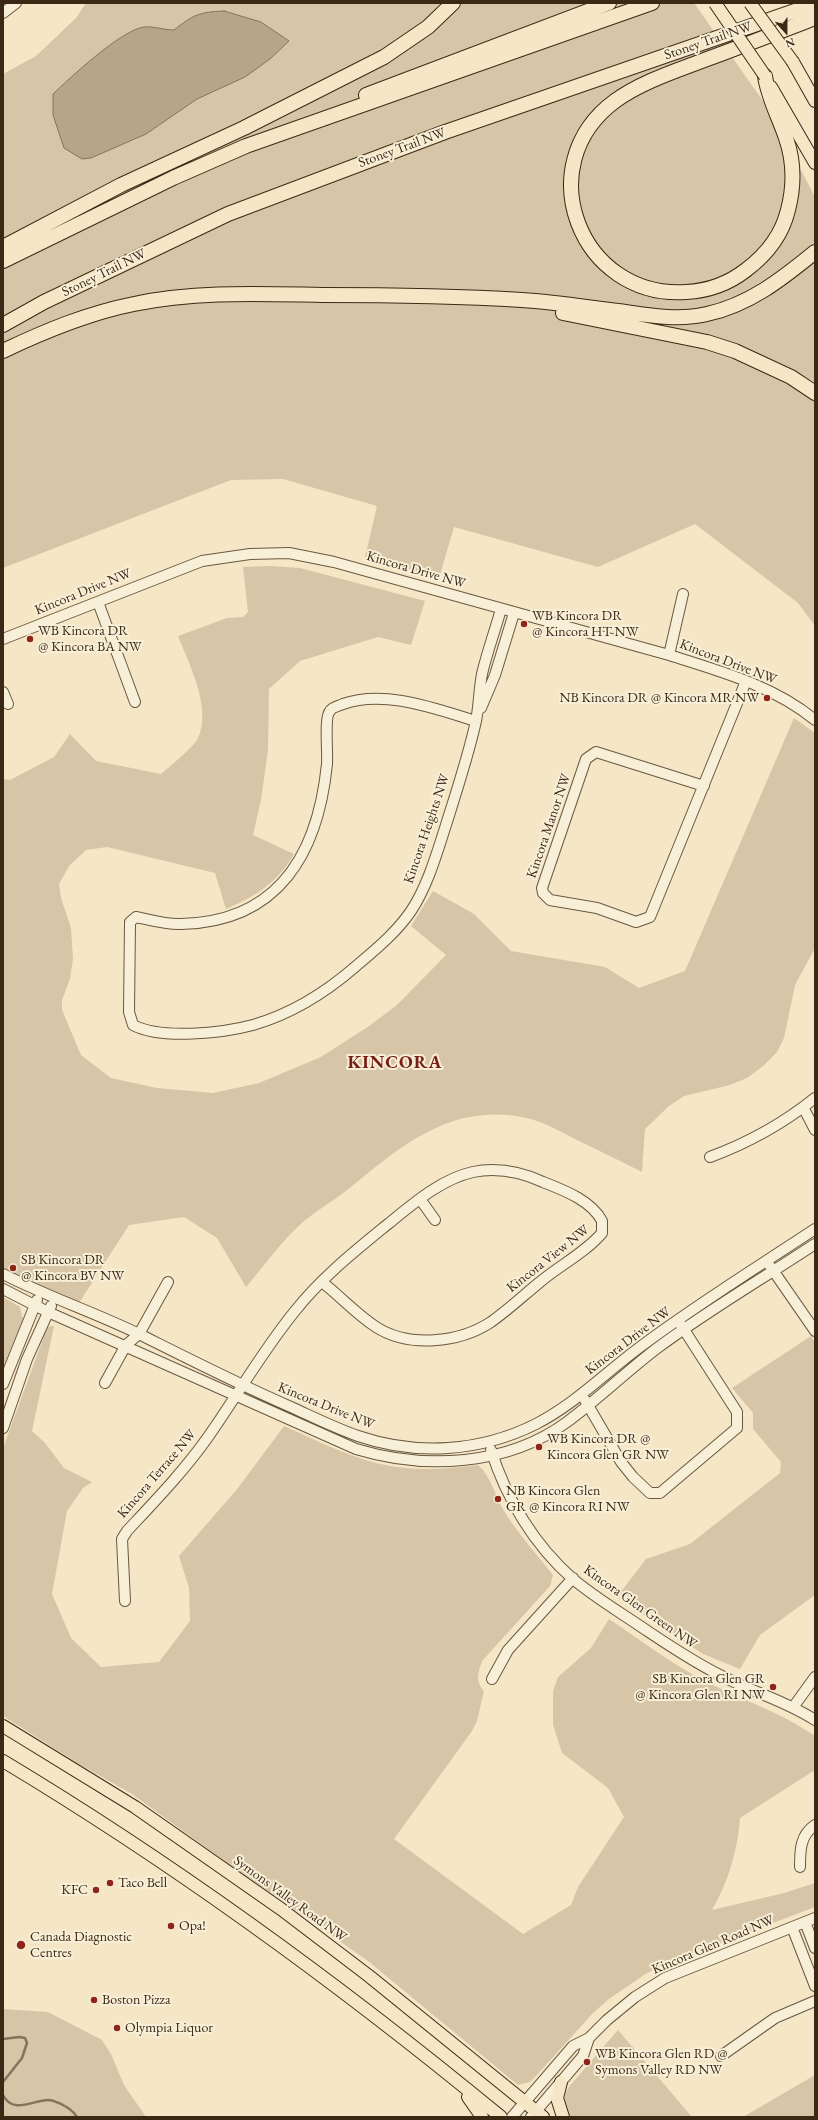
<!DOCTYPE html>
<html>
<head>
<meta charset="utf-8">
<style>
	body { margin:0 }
	#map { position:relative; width:818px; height:2120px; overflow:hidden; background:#f5e6c5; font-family:"EB Garamond",serif }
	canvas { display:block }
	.frame { position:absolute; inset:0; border:4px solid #3c2915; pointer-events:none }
	.north { position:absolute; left:766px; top:12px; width:40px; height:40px; -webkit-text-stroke:3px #f8efd9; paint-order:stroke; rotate:159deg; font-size:11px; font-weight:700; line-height:16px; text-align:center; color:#3c2915 }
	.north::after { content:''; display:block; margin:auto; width:14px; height:18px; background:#3c2915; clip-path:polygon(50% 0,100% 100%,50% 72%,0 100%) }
</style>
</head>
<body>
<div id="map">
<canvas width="818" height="2120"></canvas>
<div class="frame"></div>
<div class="north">N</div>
</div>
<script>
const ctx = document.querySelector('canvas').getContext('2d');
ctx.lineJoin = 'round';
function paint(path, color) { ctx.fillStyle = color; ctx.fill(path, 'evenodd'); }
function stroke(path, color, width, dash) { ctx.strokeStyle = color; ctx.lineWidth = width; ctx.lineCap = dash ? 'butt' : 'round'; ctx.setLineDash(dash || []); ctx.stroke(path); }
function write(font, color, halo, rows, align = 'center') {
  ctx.font = font + ' "EB Garamond",serif'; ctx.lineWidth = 4; ctx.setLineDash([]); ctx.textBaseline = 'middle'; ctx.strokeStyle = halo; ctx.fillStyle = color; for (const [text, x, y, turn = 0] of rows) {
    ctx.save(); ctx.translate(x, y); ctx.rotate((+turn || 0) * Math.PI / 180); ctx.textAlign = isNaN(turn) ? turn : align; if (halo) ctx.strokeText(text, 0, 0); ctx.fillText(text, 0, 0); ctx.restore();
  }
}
paint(new Path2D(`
	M86 3H694L770 111 815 197V626L798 603 695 524 598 567 454 527 439 578 365 557 377 506 283 479 231 480 3 568V74L36 56 76 18Z
	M270 566 300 568 425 601 411 645 378 637 300 661 269 689 268 750 261 800 253 835 294 854C278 882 255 897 226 909L215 873 107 847 86 850 69 866 59 884 61 898 71 928 73 959 70 979 62 1000V1010L81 1055 111 1078 157 1088 213 1093 259 1083 321 1057 369 1026 397 1005 446 955 411 926 433 891 474 914 511 951 605 967 639 988 685 971 794 718 815 733V948L795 985 784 1038 777 1052 763 1066 747 1078 730 1085 684 1096 669 1106 645 1129 642 1172C621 1161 599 1151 577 1140 559 1131 541 1120 521 1117 450 1104 401 1146 351 1187 336 1199 319 1209 304 1221 282 1240 265 1265 246 1287L217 1238 184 1217 129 1225 79 1303 3 1269V779L10 780 54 757 70 734 96 761 161 774C169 767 195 746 198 738 212 708 189 664 178 636L227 618 243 617 248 612 243 567Z
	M3 1297 20 1307 23 1319 3 1368Z
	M50 1326H54L32 1431 45 1443 64 1468 92 1482 83 1488 67 1511 52 1594 71 1638 101 1667 159 1662 190 1621 189 1588 179 1556 238 1488 284 1426C318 1441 352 1459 390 1466 419 1471 449 1469 478 1465 491 1476 495 1496 504 1511 518 1534 536 1553 553 1575L550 1586 482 1661C478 1673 475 1681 484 1691L477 1721 472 1731 394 1839 523 1934 571 1905 578 1887 624 1817 608 1788 562 1753 553 1725V1691L558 1677 591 1648 609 1619C639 1639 669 1662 701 1679 739 1699 779 1711 815 1736V1770L740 1818C738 1849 728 1883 712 1910L784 1893 815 1883V1907L670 1962 647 1973 609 1999 593 2013 536 2076 530 2082 518 2085 368 1961 227 1863 132 1794 79 1764 3 1716V1448L47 1328Z
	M811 1336 815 1343V1595L760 1635 740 1669 703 1654 664 1629 617 1597 646 1559 690 1544 780 1473 781 1462 753 1429V1413L732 1388Z
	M3 2009 48 2012 102 2040 111 2054 124 2085 146 2117H3Z
	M618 2030 692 2117H569L563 2102 568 2088Z
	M815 2075V2117H743Z`), '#d6c6a7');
const water = new Path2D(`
	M224 11 261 22 289 41 270 59 245 77 197 99 146 134 91 158 82 159 64 148 53 115V94C70 78 121 30 144 27 153 26 165 30 174 30 193 15 199 12 224 11Z`);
paint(water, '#b6a689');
stroke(water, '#85745b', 1);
stroke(new Path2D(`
	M3 2039 19 2037 25 2038 27 2043 22 2058 3 2082
	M3 2095C13 2115 33 2100 48 2100 54 2100 58 2103 63 2105 69 2108 73 2111 77 2117`), '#85745b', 2.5);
const minor = new Path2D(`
	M3 13 16 3
	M98 602 135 702
	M3 639 202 561 250 554 289 553 334 562 669 655C720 671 774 686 815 720
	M669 655 683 594
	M3 692 8 704
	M481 708 495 675 514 613
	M476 721C436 709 384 689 343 704 339 706 332 707 330 711 324 717 328 753 327 764 318 853 279 922 181 924 167 925 151 920 136 917L130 922 129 1012 133 1025C161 1040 223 1033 253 1025 291 1014 325 993 355 967 375 950 396 933 411 911 427 887 436 856 445 828 456 793 468 757 476 721 479 706 479 689 482 674 487 652 495 631 501 609
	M704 786 596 752 586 759 542 888 543 893 550 900 597 908 636 922 650 917 746 681
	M803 1107 815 1130
	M710 1157C748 1143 784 1123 815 1098
	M420 1199 435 1220
	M770 1266 815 1331
	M3 1274C48 1297 96 1313 141 1335 191 1360 240 1385 291 1407 313 1417 335 1428 358 1436 417 1456 480 1452 536 1424 575 1404 605 1373 640 1347 696 1305 756 1268 815 1229
	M3 1289 48 1312 356 1449C425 1470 507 1466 567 1422 598 1399 626 1372 656 1349 707 1311 762 1279 815 1244
	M105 1383 126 1345 139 1334 168 1282
	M3 1384 37 1300
	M585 1400 621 1462 633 1477 650 1493H660L737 1428V1412L681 1325
	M3 1428 27 1359 51 1306
	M491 1450C506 1498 534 1545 573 1579 593 1596 618 1611 640 1626 667 1644 693 1662 722 1676 754 1693 784 1700 815 1720
	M125 1601 122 1539 127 1531C155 1501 184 1471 208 1437 237 1396 263 1350 295 1311 321 1278 355 1251 388 1224 413 1204 441 1179 473 1172 498 1167 521 1172 543 1182 563 1190 591 1200 602 1221V1233C585 1253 560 1265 540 1282 524 1295 508 1310 491 1322 459 1343 409 1348 376 1327 356 1314 340 1296 322 1282
	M492 1679 508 1650 573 1578
	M794 1706 815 1677
	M800 1867C800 1851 800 1835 815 1825
	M805 1922 815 1948
	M792 1927 815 1986
	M721 2056 775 2018 815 2001
	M512 2117 573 2046 589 2038 607 2020 635 1997 665 1978 815 1918
	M531 2117 583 2056 589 2038`);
const major = new Path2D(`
	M793 62 815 101
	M771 87 815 163
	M3 1726 135 1807 281 1909 369 1976 543 2117
	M3 1761C178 1866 343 1987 501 2117
	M561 2082 557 2098 563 2117
	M468 2097 482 2117`);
const highway = new Path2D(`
	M765 76C768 98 779 117 786 138 794 161 794 187 788 210 782 235 766 255 746 270 728 284 708 291 686 292 580 299 528 165 615 101 640 83 670 73 699 62 738 48 776 33 815 18
	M366 95 609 3
	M3 247 121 185 244 128 384 57 428 27 453 3
	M3 261 173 178 246 146 652 3
	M563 313 707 342 735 351 791 377 815 393
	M3 325 44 302 228 214 445 132 815 4
	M3 351C45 331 88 313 134 304 196 291 260 294 323 295 389 295 456 296 522 300 554 302 586 307 618 311 647 315 678 321 707 314 749 305 782 279 815 252`);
stroke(minor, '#6a5841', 12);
stroke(major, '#3c2915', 14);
stroke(highway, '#3c2915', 16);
stroke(minor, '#f8efd9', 10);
stroke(major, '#f5e6c5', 12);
stroke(highway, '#f5e6c5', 14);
const majorBridge = new Path2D(`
	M715 3 765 76
	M750 3 793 62`);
stroke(majorBridge, '#3c2915', 14, []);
stroke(majorBridge, '#f5e6c5', 12);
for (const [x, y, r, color] of [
	[524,624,4,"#8f2418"],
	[30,639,4,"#8f2418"],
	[767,698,4,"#8f2418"],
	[13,1268,4,"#8f2418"],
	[539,1447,4,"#8f2418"],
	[498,1499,4,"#8f2418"],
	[773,1687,4,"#8f2418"],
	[110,1883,4,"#8f2418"],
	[96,1890,4,"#8f2418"],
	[171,1926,4,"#8f2418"],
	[21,1945,5,"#8f2418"],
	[94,2000,4,"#8f2418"],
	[117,2028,4,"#8f2418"],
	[587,2062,4,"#8f2418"]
]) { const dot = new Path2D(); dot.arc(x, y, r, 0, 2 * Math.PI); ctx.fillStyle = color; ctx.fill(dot); stroke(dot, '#f8efd9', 1.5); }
write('14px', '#3c2915', '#f8efd9', [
	["Stoney Trail NW",708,41,-19],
	["Stoney Trail NW",402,148,-20],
	["Stoney Trail NW",104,273,-26],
	["Kincora Drive NW",416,570,16],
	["Kincora Drive NW",83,592,-22],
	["Kincora Drive NW",728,662,21],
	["Kincora Manor NW",549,826,-71],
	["Kincora Heights NW",427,829,-71],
	["Kincora View NW",548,1259,-38],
	["Kincora Drive NW",628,1341,-37],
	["Kincora Drive NW",326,1406,22],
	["Kincora Terrace NW",157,1474,-49],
	["Kincora Glen Green NW",640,1607,35],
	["Symons Valley Road NW",290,1899,36],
	["Kincora Glen Road NW",713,1945,-23]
]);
write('14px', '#3c2915', '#f8efd9', [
	["WB Kincora DR",532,616],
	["@ Kincora HT NW",532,632],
	["WB Kincora DR",38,631],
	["@ Kincora BA NW",38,647],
	["NB Kincora DR @ Kincora MR NW",759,698,"right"],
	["SB Kincora DR",21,1260],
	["@ Kincora BV NW",21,1276],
	["WB Kincora DR @",547,1439],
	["Kincora Glen GR NW",547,1455],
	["NB Kincora Glen",506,1491],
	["GR @ Kincora RI NW",506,1507],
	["SB Kincora Glen GR",765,1679,"right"],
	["@ Kincora Glen RI NW",765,1695,"right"],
	["Taco Bell",118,1883],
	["KFC",88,1890,"right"],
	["Opa!",179,1926],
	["Canada Diagnostic",30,1937],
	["Centres",30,1953],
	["Boston Pizza",102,2000],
	["Olympia Liquor",125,2028],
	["WB Kincora Glen RD @",595,2054],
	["Symons Valley RD NW",595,2070]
], 'left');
ctx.letterSpacing = '1px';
write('bold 18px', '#7a1f14', '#f8efd9', [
	["KINCORA",395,1063]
]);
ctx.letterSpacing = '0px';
</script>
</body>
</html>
